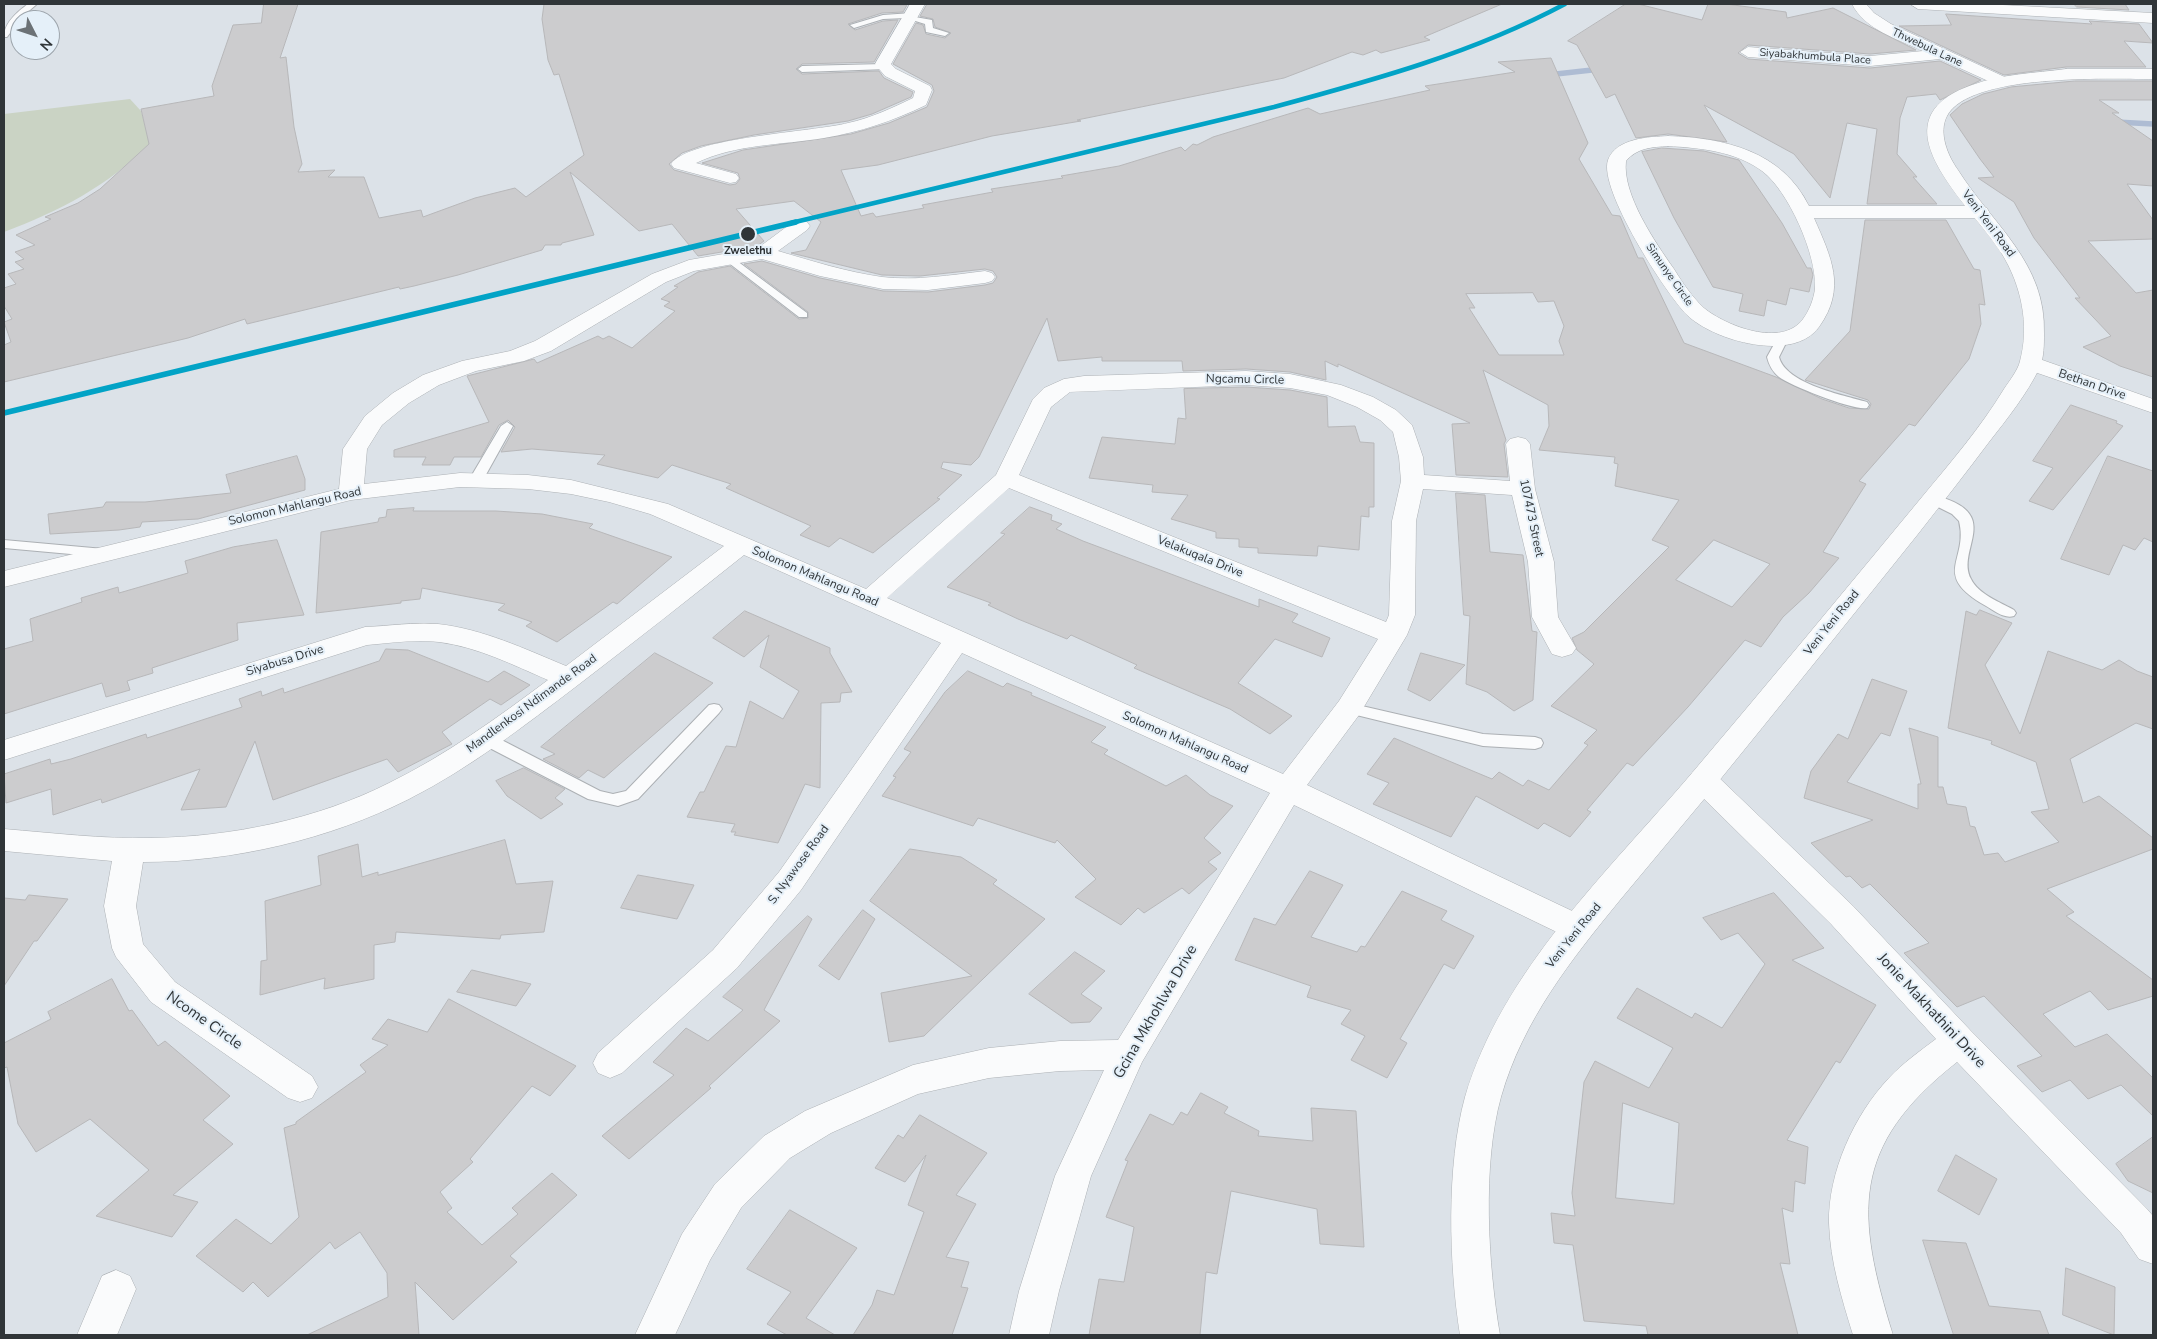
<!DOCTYPE html>
<html>
<head>
<meta charset="utf-8">
<style>
	body { margin:0 }
	#map { position:relative; width:2157px; height:1339px; overflow:hidden; background:#dce2e8; font-family:"Nunito Sans",sans-serif }
	canvas { display:block }
	.frame { position:absolute; inset:0; border:5px solid #303538; pointer-events:none }
	.north { position:absolute; left:10px; top:10px; width:50px; height:50px; box-sizing:border-box; background:#e5f0f9; border:1px solid #9da5ac; border-radius:50%; rotate:131deg; font-size:14px; font-weight:700; line-height:20px; text-align:center; color:#303538 }
	.north::after { content:''; display:block; margin:auto; width:18px; height:22px; background:#6c7276; clip-path:polygon(50% 0,100% 100%,50% 72%,0 100%) }
</style>
</head>
<body>
<div id="map">
<canvas width="2157" height="1339"></canvas>
<div class="frame"></div>
<div class="north">N</div>
</div>
<script>
const ctx = document.querySelector('canvas').getContext('2d');
ctx.lineJoin = 'round';
function paint(path, color) { ctx.fillStyle = color; ctx.fill(path, 'evenodd'); }
function stroke(path, color, width, dash) { ctx.strokeStyle = color; ctx.lineWidth = width; ctx.lineCap = dash ? 'butt' : 'round'; ctx.setLineDash(dash || []); ctx.stroke(path); }
function write(font, color, halo, rows, align = 'center') {
  ctx.font = font + ' "Nunito Sans",sans-serif'; ctx.lineWidth = 4; ctx.setLineDash([]); ctx.textBaseline = 'middle'; ctx.strokeStyle = halo; ctx.fillStyle = color; for (const [text, x, y, turn = 0] of rows) {
    ctx.save(); ctx.translate(x, y); ctx.rotate((+turn || 0) * Math.PI / 180); ctx.textAlign = isNaN(turn) ? turn : align; if (halo) ctx.strokeText(text, 0, 0); ctx.fillText(text, 0, 0); ctx.restore();
  }
}
paint(new Path2D(`
	M130 99 141 111 151 142C109 186 59 211 4 232V114Z`), '#cad3c4');
stroke(new Path2D(`
	M1547 75 1601 69
	M2116 122 2153 124`), '#aebcd3', 5.5);
const building = new Path2D(`
	M264 4H298L280 58 286 57 294 127 302 164 298 172 335 170 328 177H364L379 218 421 210 423 217 475 198 515 188 526 197 584 155 559 74 554 75 548 60 542 19 544 4 907 5 903 12 882 13 848 24 855 30 883 21 898 20 874 62 802 64 796 69 802 74 879 71 884 78 913 92 911 97 872 114 848 121 754 135 701 146 682 153 669 164 674 170 730 185 736 184 740 179 738 173 702 163 743 150 851 134 889 123 927 107 934 91 932 85 893 64 916 23 923 25 926 34 945 38 951 33 935 27 933 19 920 16 927 4H1502L1424 37 1430 40 1381 53 1376 50 1363 55 1352 52 1284 78 1077 120 1081 121 992 136 878 165 841 170 861 216 873 213 876 217 924 208 922 205 993 192 991 189 1063 178 1061 176 1119 166 1181 147 1185 151 1193 144 1197 145 1213 137 1308 108 1320 114 1430 90 1425 86 1515 72 1498 62 1551 58 1588 143 1579 159 1612 215 1620 216 1638 258H1643L1684 343 1776 377 1822 399 1849 408 1869 409 1871 404 1868 400 1805 380 1850 331 1865 220H1946L1974 269 1980 270 1985 305 1979 304 1981 324 1969 359 1915 426 1909 424 1859 481 1866 484 1823 552 1839 558 1809 593 1783 617 1761 647 1745 640 1688 707 1633 766 1627 763 1587 810 1591 812 1570 837 1544 823 1538 829 1476 796 1451 837 1373 804 1389 783 1367 774 1394 738 1492 779 1499 772 1523 786 1528 780 1549 790 1588 745 1584 743 1597 730 1551 706 1594 664 1577 650 1572 638 1584 632 1669 547 1652 540 1679 500 1615 486 1618 464 1614 463 1615 457 1539 450 1549 426 1548 405 1483 370 1506 440 1504 444 1508 477 1456 475 1452 424 1470 423 1338 364V367L1325 361 1326 380 1290 372 1246 369 1183 371 1182 361H1102V357L1058 361 1047 318 979 457 971 465 943 462 941 468 962 475 937 498 940 499 873 553 840 538 829 547 800 535 811 526 726 488 731 484 672 465 658 478 597 464 605 455 532 449 501 452 515 427 508 420 499 425 481 457H454L450 465H422L426 457H394V450L489 422 467 376 534 359 537 363 598 336 603 339 609 336 632 348 675 311 664 306 670 302 661 299 678 287 674 286 698 272 730 266 799 319 808 318V312L744 264 762 261 820 278 883 291 928 292 985 285 993 283 997 277 993 271 985 269 920 276 882 275 791 253 806 250 821 222 794 201 736 209 764 241 757 246 698 256 672 224 639 231 570 172 594 235 562 243 561 245H545L542 250 458 275 414 286 400 289 399 287 247 324 245 319 188 338 4 382V345L11 342 4 322 12 319 4 306V288L16 284 8 274 24 269 15 262 24 259 15 252 35 245 16 235 51 219 45 217 78 203 100 189 149 144 141 109 214 96 212 86 233 25 261 23ZM1533 293 1538 302 1554 301 1564 326 1559 341 1564 355H1499L1469 308H1475L1466 294ZM1714 540 1770 564 1732 607 1676 580Z
	M1626 4H1638L1702 20 1708 4H1726L1786 12 1787 18 1833 8 1916 50 1870 54 1748 45 1738 53 1748 59 1870 68 1940 61 1981 80 1940 100 1936 94 1907 97 1900 118 1897 154 1917 177H1913L1937 204H1867L1877 129 1847 123 1830 198 1794 154 1704 105 1727 142 1668 134 1636 138 1615 94 1606 98 1577 45 1568 41Z
	M2074 4H2125L2129 10 2077 7Z
	M1946 14 2092 24 2089 21 2139 24 2153 43 2124 41 2146 67H2066L2004 75 1899 26 1951 25Z
	M2075 81H2153V100H2099L2119 113H2112L2153 141V186L2127 184 2153 220V239L2088 241 2136 293 2153 290V377L2120 366 2083 347 2111 336 2075 298H2080L2034 238 2014 202 1978 178 1994 177 1980 159 1950 115 1962 104 1983 94 2011 87Z
	M1662 148 1704 151 1739 160 1782 223 1807 268H1811L1813 275 1809 292 1790 288 1786 305 1767 300 1764 316 1739 311 1743 294 1713 287 1674 218 1642 152Z
	M1246 387 1290 390 1327 397 1328 427 1355 426 1360 442 1374 443V507H1369V517L1361 516 1359 550 1318 546 1317 556 1258 553V548L1239 547V539L1216 538V532L1171 519 1188 495 1152 492 1153 485 1089 478 1102 437 1175 444 1178 418 1186 419 1184 389Z
	M2071 405 2117 421 2116 423 2123 426 2053 510 2029 501 2053 468 2033 461Z
	M297 456 305 479V490L198 519 142 522 140 527 119 530 50 534 48 514 103 507 106 502H145L231 493 226 475Z
	M2108 456 2153 471V542L2144 538 2135 550 2123 545 2109 575 2061 559Z
	M1456 493 1485 495 1490 552 1523 555 1532 631 1537 632 1533 700 1514 711 1487 692 1466 684 1470 616 1464 615Z
	M1030 507 1052 515 1051 520 1062 524 1056 529 1083 541 1259 607V599L1298 614 1292 622 1330 638 1322 657 1275 639 1238 683 1292 716 1270 734 1230 709 1134 668 1137 665 1071 635 1067 639 1018 619 988 605 991 603 947 587 1005 534 1001 533Z
	M414 508 413 511H496L542 514 593 524 589 528 672 557 617 604 613 602 557 642 526 626 532 622 498 610 505 604 422 588 420 599 401 601V603L316 613 321 532 378 522 379 518 386 517 387 510Z
	M277 540 304 615 237 623 238 640 152 668 153 673 127 681 130 690 106 697 102 683 4 714V649L33 641 30 619 82 602 81 598 118 587 119 593 188 573 185 561 233 547Z
	M1980 610 2012 623 1985 665 2020 734 2048 651 2102 670 2119 660 2137 671 2153 677V729L2136 723 2070 759 2083 803 2099 796 2153 838V849L2047 889 2074 912 2066 916 2153 980V996L2108 1010 2090 991 2043 1014 2075 1047 2107 1034 2153 1078V1116L2121 1085 2088 1099 2070 1080 2042 1092 2017 1066 2042 1056 1984 996 1957 1007 1904 953 1929 943 1870 884 1862 888 1850 876 1846 877 1811 843 1873 820 1804 798 1811 771 1838 734 1848 739 1872 679 1907 691 1890 736 1881 733 1847 782 1918 809V784H1921L1909 728 1938 737V787H1943L1947 804 1966 807 1970 826 1975 827 1984 855 1998 853 2005 862 2059 842 2031 812 2049 809 2036 762 1991 744 1992 741 1948 728 1966 611 1976 615Z
	M745 611 830 648V653L852 692 841 693 840 702 821 703 820 788 805 784 778 843 734 835 736 832H731L735 824 687 817 700 792H704L726 746 736 747 750 701 783 719 799 691 760 667 769 635 744 657 713 638Z
	M386 649 408 650 488 682 504 671 530 685 501 705 490 699 442 732 452 744 398 772 387 759 273 800 255 741 226 807 181 810 200 769 102 803 101 799 53 815 51 789 6 803 4 774 50 759 51 764 71 759 146 734 147 738 242 707 239 699 261 691 262 696 283 688 284 693 379 661Z
	M655 653 713 683 604 778 588 770 579 778 543 759 555 754 541 747Z
	M1421 653 1465 665 1430 701 1408 690Z
	M968 671 1003 687 1007 683 1032 693 1031 695 1106 727 1091 742 1108 750 1104 754 1166 786 1186 775 1210 795 1233 806 1204 838 1221 853 1208 862 1217 869 1189 894 1182 888 1144 913 1138 908 1121 925 1075 897 1096 879 1057 840 1055 843 978 818 973 826 882 796 896 777 893 776 911 752 904 749 945 692Z
	M524 768 565 789 555 798 563 804 541 819 507 796 496 781Z
	M505 840 516 884 553 881 544 932 501 935 500 939 396 932 395 942 374 945V979L324 989 325 978 260 995 261 961 267 960 265 901 321 885 318 856 358 844 362 877 378 872V875Z
	M910 849 961 857 997 880 993 884 1045 919 924 1036 889 1042 881 993 972 976 870 901Z
	M1310 871 1343 885 1311 937 1357 952 1361 946 1365 947 1402 891 1447 911 1441 920 1474 936 1454 969 1444 964 1400 1039 1407 1043 1387 1078 1351 1060 1365 1036 1341 1024 1351 1010 1307 997 1311 986 1235 960 1254 918 1275 925Z
	M638 875 694 885 677 919 621 908Z
	M1774 893 1824 948 1792 960 1876 1005 1840 1063 1836 1061 1787 1140 1808 1147 1805 1184 1795 1181 1793 1212 1782 1208 1790 1264 1780 1263 1798 1335H1648L1646 1326 1584 1321 1573 1245 1554 1243 1551 1213 1575 1216 1572 1193 1584 1082 1595 1061 1649 1088 1673 1048 1617 1018 1637 988 1692 1018 1695 1013 1722 1028 1765 964 1738 933 1721 940 1703 918ZM1623 1103 1679 1123 1674 1204 1616 1198Z
	M29 895 68 899 37 941H34L4 986V898L25 900Z
	M863 910 875 919 839 980 819 966Z
	M808 916 812 919 764 1010 780 1021 709 1086 711 1088 629 1159 602 1136 674 1075 653 1062 686 1028 708 1041 743 1010 723 997Z
	M1075 952 1105 971 1081 994 1102 1008 1090 1022 1071 1023 1029 994Z
	M472 970 531 984 516 1006 457 992Z
	M112 979 129 1011 132 1010 158 1046 165 1041 230 1096 203 1120 233 1144 173 1195 198 1202 172 1237 96 1216 149 1170 90 1119 36 1152 18 1124 7 1067 4 1068V1043L51 1019 48 1012Z
	M449 999 576 1066 550 1096 532 1086 470 1159 473 1162 440 1192 452 1208 447 1212 482 1245 518 1214 512 1208 552 1173 577 1195 510 1256 517 1262 453 1320 415 1282 419 1335H307L388 1297 387 1273 360 1232 335 1249 330 1242 268 1297 253 1282 243 1292 196 1256 236 1219 271 1244 299 1217 284 1128 296 1124V1122L366 1072 360 1065 388 1045 372 1039 388 1019 427 1032Z
	M1201 1093 1228 1107 1224 1113 1259 1131 1258 1136 1313 1141 1311 1108 1356 1111 1364 1247 1320 1244 1317 1209 1231 1191 1217 1274 1206 1272 1200 1335H1089L1099 1279 1124 1282 1134 1227 1106 1217 1128 1161 1125 1160 1150 1114 1173 1125 1181 1112 1187 1115Z
	M920 1115 987 1153 956 1195 976 1204 946 1257 969 1262 961 1287 968 1288 952 1335H853L872 1305 877 1290 894 1295 924 1212 908 1205 926 1155 905 1182 875 1168 898 1135 903 1138Z
	M2153 1137V1193L2128 1181 2116 1164Z
	M1956 1155 1997 1179 1979 1215 1938 1191Z
	M790 1210 857 1248 806 1318 835 1335H787L767 1324 791 1292 747 1269Z
	M1923 1240 1966 1243 1989 1306 2040 1311 2049 1335H1954Z
	M2066 1268 2115 1287 2114 1335 2063 1315Z`);
paint(building, '#ccccce');
stroke(building, '#b7b7b9', 1);
const lane = new Path2D(`
	M28 4H37L23 16 7 37H4C4 23 17 12 28 4Z
	M912 13H915V17L932 20 933 28 949 33 945 36 926 32 925 24 906 18 883 19 854 28 850 25 883 15Z
	M884 64 888 67 887 69 802 72 798 69 802 66Z
	M729 255 807 313V317H799L725 260 724 258Z
	M1782 336 1788 339 1779 357C1786 384 1843 395 1867 402L1869 405 1867 408C1854 411 1791 386 1779 377 1772 371 1769 365 1767 357L1778 337Z
	M507 422 513 426 483 480 476 484 471 483 469 480 501 426Z
	M1933 495C2006 513 1955 549 1971 579 1978 594 2000 602 2014 610L2016 613 2014 616C2004 619 1995 611 1986 606 1930 574 1969 561 1959 521L1952 514 1928 502 1926 499Z
	M4 540 104 549 111 553 104 557 4 548Z
	M1349 703 1483 734 1535 737 1541 739 1543 743 1541 747 1535 749 1483 746 1344 712 1341 708 1344 704Z
	M714 704 719 705 722 709 719 713 638 799 618 806 588 799 480 743 478 739 480 735H492L600 791 613 794 626 791 709 705Z`);
const street = new Path2D(`
	M910 4H925L891 64 896 69 930 86 932 90 926 105C893 121 860 132 824 138 782 145 735 144 696 163L736 174 739 178 736 182 730 183 674 168 671 164C690 137 814 132 848 123 871 118 892 108 913 98L915 91 885 76 875 64Z
	M1852 4H1866L1874 13 1891 24 2009 79 2011 82 2009 85H1997L1940 59 1870 66 1748 57 1740 52 1748 47 1870 56 1923 51C1898 39 1865 30 1852 4Z
	M1910 4H1984L2153 13V23L1918 9Z
	M1668 136C1725 138 1782 151 1809 206H1980L1987 208 1989 212 1987 216 1980 218H1814C1831 257 1847 288 1819 327 1793 363 1714 341 1687 315 1666 294 1598 189 1608 160 1616 138 1649 137 1668 136ZM1668 146C1700 148 1735 151 1762 171 1788 190 1817 255 1815 288 1814 299 1809 311 1803 319 1782 348 1726 326 1704 308 1692 297 1682 282 1674 269 1655 242 1622 194 1626 161 1637 148 1652 147 1668 146Z
	M800 220 807 222 810 226 807 230 778 251C812 261 847 272 882 277 916 281 951 275 985 271L992 273 995 277 992 281 985 283 928 290 883 289 820 276 762 259 694 271 666 282 551 351 524 361 476 371 439 385 409 403 382 425 367 449 364 484 460 473 528 475 571 480 668 504 866 589 996 475 1033 399 1044 388 1064 379 1084 376 1246 371 1290 374 1341 385 1373 397 1396 410 1412 425 1423 457 1424 475 1510 481 1506 444 1510 439 1518 437 1526 439 1530 444 1535 489 1554 562 1558 617 1576 648 1572 654 1562 657 1552 654 1532 617 1528 562 1512 495 1423 489 1416 521 1415 615 1407 635 1359 715 1307 785 1589 919 1594 928 1589 937 1578 941 1567 937 1294 805 1142 1062 1091 1176 1059 1291 1049 1335H1009L1019 1291 1055 1176 1104 1070 1060 1071 989 1078 918 1094 831 1133 790 1158 741 1208 710 1260 675 1335H635L682 1234 715 1184 764 1136 805 1111 913 1065 989 1048 1060 1041 1118 1040 1270 793 962 653 801 890 737 968 622 1073 610 1078 598 1073 593 1063 598 1053 713 950 779 872 941 643 744 555C689 599 634 642 578 685 524 726 470 768 409 799 330 839 233 862 143 862L136 906 143 944 175 982 312 1076 318 1087 312 1098 300 1102 288 1098 151 1002 116 957 112 948 104 906 112 861 4 851V829C53 833 102 839 151 838 231 837 318 819 389 783 446 755 497 718 548 680 513 665 478 647 439 642 415 639 391 643 367 645L4 760V740L365 627C389 626 414 622 438 624 483 629 525 649 566 666L724 546 650 514 609 502 571 494 528 489 460 487 351 500 4 587V571L339 489 343 449 365 416 393 393 423 375 462 361 510 351 535 341 652 274 689 260 758 248 793 222ZM1246 385 1290 388 1327 395 1357 407 1380 420 1393 432 1399 457 1401 481 1392 521 1389 615 1386 622 1019 475 1051 407 1070 392ZM1009 488 1378 639 1339 701 1283 774 887 598Z
	M2031 356 2153 399V413L2023 368 2020 363 2023 358Z
	M1703 769 1713 772 1853 906 1971 1031 2147 1209 2153 1216V1264L2139 1259 2121 1233 1957 1062C1849 1147 1856 1214 1893 1335H1853C1842 1299 1830 1261 1829 1223 1828 1173 1854 1115 1889 1078 1903 1063 1920 1051 1936 1039L1831 924 1693 788 1688 780 1693 772Z
	M116 1270 130 1276 136 1289 117 1335H77L102 1276Z`);
const secondary = new Path2D(`
	M2066 69H2153V79C2110 79 1970 73 1947 116 1938 133 1948 156 1958 170 1992 224 2047 263 2044 334 2044 344 2044 357 2040 367 2027 394 2007 419 1989 442 1966 473 1942 503 1918 534 1849 620 1780 706 1710 792 1680 828 1650 864 1620 900 1571 960 1523 1020 1501 1097 1482 1165 1488 1265 1500 1335H1460C1449 1265 1446 1166 1465 1097 1503 969 1608 872 1692 773 1770 681 1846 589 1922 497 1951 462 1981 427 2004 389 2010 380 2018 370 2020 361 2030 325 2021 285 2002 254 1972 205 1869 121 1972 85 2001 74 2035 73 2066 69Z`);
stroke(lane, '#acb0b4', 2);
stroke(street, '#acb0b4', 1);
stroke(secondary, '#acb0b4', 1);
paint(lane, '#fafbfc');
paint(street, '#fafbfc');
paint(secondary, '#fafbfc');
stroke(new Path2D(`
	M791 223 1274 107C1374 80 1473 53 1565 4`), '#02a3c6', 4.5);
stroke(new Path2D(`
	M4 413 796 222`), '#02a3c6', 5.5);
for (const [x, y, r, color] of [
	[748,234,8,"#303538"]
]) { const dot = new Path2D(); dot.arc(x, y, r, 0, 2 * Math.PI); ctx.fillStyle = color; ctx.fill(dot); stroke(dot, '#e5f0f9', 2); }
write('11px', '#303538', '#e5f0f9', [
	["Thwebula Lane",1927,48,25],
	["Siyabakhumbula Place",1815,57,4],
	["Simunye Circle",1669,275,55]
]);
write('bold 11px', '#303538', '#e5f0f9', [
	["Zwelethu",748,251]
]);
write('12px', '#303538', '#e5f0f9', [
	["Veni Yeni Road",1988,224,53],
	["Ngcamu Circle",1245,380,1],
	["Bethan Drive",2092,385,19],
	["Solomon Mahlangu Road",295,507,-13],
	["107473 Street",1531,518,78],
	["Velakuqala Drive",1200,557,22],
	["Solomon Mahlangu Road",815,577,23],
	["Veni Yeni Road",1832,623,-51],
	["Siyabusa Drive",285,661,-17],
	["Mandlenkosi Ndimande Road",532,704,-36],
	["Solomon Mahlangu Road",1185,743,24],
	["S. Nyawose Road",799,865,-54],
	["Veni Yeni Road",1574,936,-51]
]);
write('15px', '#303538', '#e5f0f9', [
	["Jonie Makhathini Drive",1931,1011,47],
	["Gcina Mkhohlwa Drive",1156,1012,-60],
	["Ncome Circle",204,1021,35]
]);
</script>
</body>
</html>
